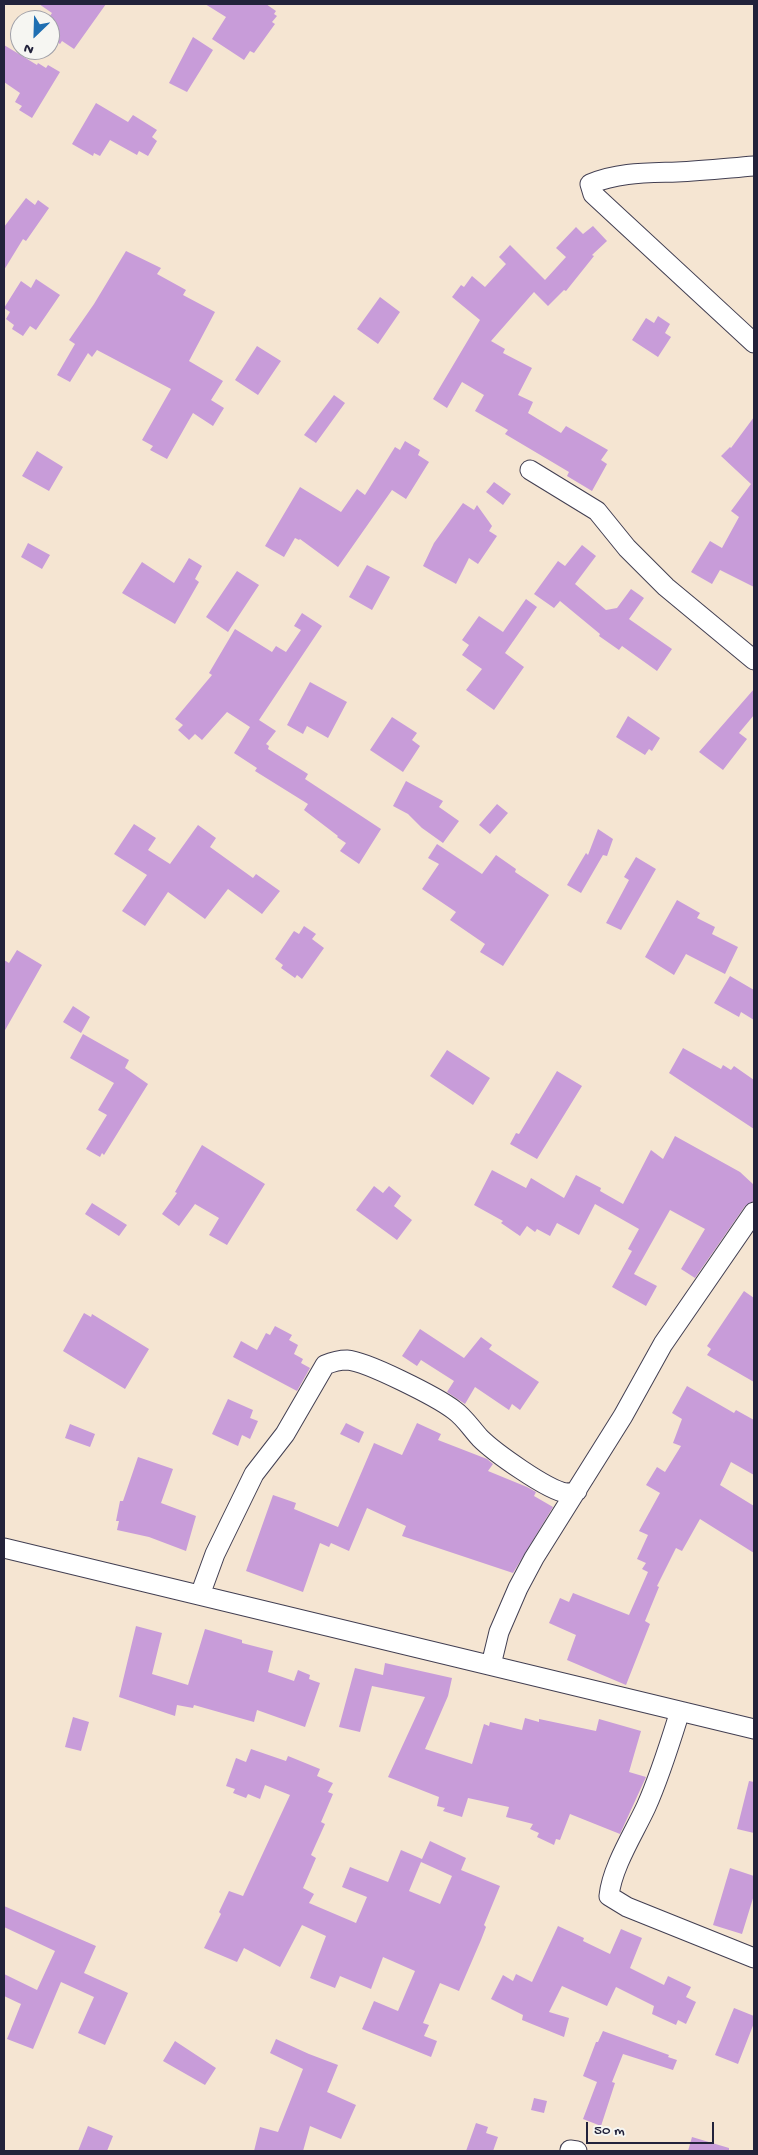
<!DOCTYPE html>
<html>
<head>
<meta charset="utf-8">
<style>
	body { margin:0 }
	#map { position:relative; width:758px; height:2155px; overflow:hidden; background:#f5e5d2; font-family:"Gochi Hand",sans-serif }
	canvas { display:block }
	.frame { position:absolute; inset:0; border:5px solid #22223b; pointer-events:none }
	.north { position:absolute; left:10px; top:10px; width:50px; height:50px; box-sizing:border-box; background:#f6f6f2; border:1px solid #a1a1a9; border-radius:50%; rotate:204deg; font-size:14px; font-weight:700; line-height:20px; text-align:center; color:#22223b }
	.north::after { content:''; display:block; margin:auto; width:18px; height:22px; background:#1f6fb2; clip-path:polygon(50% 0,100% 100%,50% 72%,0 100%) }
	.scale { position:absolute; left:586px; top:2122px; width:128px; height:22px; box-sizing:border-box; border:2px solid #22223b; border-top:0; padding-left:6px; font-size:15px; line-height:18px; white-space:nowrap; color:#22223b; -webkit-text-stroke:4px #f6f6f2; paint-order:stroke }
</style>
</head>
<body>
<div id="map">
<canvas width="758" height="2155"></canvas>
<div class="frame"></div>
<div class="north">N</div>
<div class="scale">50 m</div>
</div>
<script>
const ctx = document.querySelector('canvas').getContext('2d');
ctx.lineJoin = 'round';
function paint(path, color) { ctx.fillStyle = color; ctx.fill(path, 'evenodd'); }
function stroke(path, color, width, dash) { ctx.strokeStyle = color; ctx.lineWidth = width; ctx.lineCap = dash ? 'butt' : 'round'; ctx.setLineDash(dash || []); ctx.stroke(path); }
paint(new Path2D(`
	M39 4H106L74 49 62 41 60 44 50 37V16L52 13Z
	M205 4H266L276 11 274 14 277 16 272 22 275 24 254 53 250 51 244 60 212 39 226 17Z
	M193 37 213 50 187 92 169 83Z
	M4 45 37 65 38 63 46 68 48 65 60 72 32 118 19 110 22 106 15 102 20 93 4 82Z
	M96 103 128 122 133 115 157 130 152 137 157 141 148 156 139 151 137 155 110 140 100 156 94 153 93 156 72 144Z
	M26 198 35 205 38 200 49 208 26 241 23 239 4 270V227Z
	M593 226 607 241 592 255 594 256 566 291 564 290 548 306 534 292 491 341 505 349 503 353 532 368 518 395 533 402 528 413 561 433 566 426 608 450 601 460 607 464 592 491 567 476 569 472 505 434 508 430 475 411 484 395 462 382 447 408 433 399 480 320 452 297 461 285 464 287 472 276 485 287 506 264 499 257 510 245 545 280 566 257 556 248 576 227 583 234Z
	M126 251 161 268 157 274 186 290 183 295 215 312 189 361 223 381 211 400 224 408 213 426 193 413 167 459 150 450 153 446 142 440 171 389 97 350 92 357 88 353 70 382 57 375 75 344 69 340 94 304Z
	M36 279 60 295 36 330 30 326 23 336 12 329 14 325 6 319 10 312 4 308 21 281 31 288Z
	M380 297 400 312 378 344 357 329Z
	M658 316 670 324 665 333 671 337 658 357 632 340 646 318 654 323Z
	M257 346 281 361 258 395 235 380Z
	M334 395 345 403 316 443 304 435Z
	M754 417V587L720 570 712 584 691 572 710 541 722 548 739 517 731 511 751 484 721 456 730 447 731 448Z
	M405 441 420 450 418 455 429 462 406 499 392 490 338 567 300 539 299 540 295 538 284 557 265 546 300 487 341 512 357 489 365 495 395 447 400 450Z
	M37 451 63 467 49 491 22 476Z
	M494 482 511 494 503 505 486 492Z
	M463 503 474 510 477 505 492 526 489 531 497 536 478 564 469 558 456 584 423 566 434 543Z
	M28 543 50 555 42 569 21 557Z
	M582 545 596 556 575 584 606 610 617 608 631 589 644 598 629 619 672 649 657 671 622 646 619 650 599 636 600 634 560 601 554 608 534 594 558 561 565 566Z
	M189 558 202 566 195 579 199 582 175 624 122 593 142 562 174 583Z
	M367 565 390 577 372 610 349 597Z
	M237 571 259 585 228 632 206 617Z
	M526 599 537 607 505 653 524 667 494 710 466 690 482 669 462 655 469 645 462 640 479 616 503 632Z
	M302 613 322 626 259 720 276 731 266 744 269 746 268 749 308 774 305 779 381 829 359 864 340 851 346 843 337 837 338 836 304 810 308 804 255 771 257 768 234 753 250 727 227 712 202 740 195 734 189 740 178 730 183 725 175 719 212 675 209 673 235 629 272 652 276 646 286 652 301 630 294 626Z
	M310 682 347 702 328 738 307 726 303 734 287 725Z
	M754 689V715L739 733 747 739 723 770 699 752Z
	M628 716 660 738 652 751 649 749 645 755 616 737Z
	M392 717 417 733 412 740 420 746 403 772 370 750Z
	M406 781 443 801 439 807 459 821 443 843 422 828 408 814 393 806Z
	M497 804 508 813 490 834 479 825Z
	M134 824 156 838 148 850 170 864 198 825 216 838 210 847 253 878 256 874 280 891 262 914 228 889 205 919 168 892 145 926 122 911 147 875 114 854Z
	M598 829 613 839 607 856 603 855 581 893 567 885 586 853 588 855Z
	M437 844 482 874 496 855 516 869 515 872 549 895 503 966 480 952 485 944 450 920 456 912 422 889 439 864 428 858Z
	M636 857 656 869 621 930 606 923 629 880 624 877Z
	M677 900 700 913 697 918 715 927 712 934 738 947 725 974 686 954 674 975 645 957Z
	M304 926 316 934 312 939 324 948 302 979 297 975 295 978 281 968 283 965 275 959 294 931 299 934Z
	M17 950 42 965 4 1032V960L9 963Z
	M730 976 754 990V1020L741 1012 739 1017 714 1003Z
	M73 1006 90 1017 81 1033 63 1022Z
	M83 1034 129 1060 125 1068 148 1084 104 1155 102 1153 100 1157 86 1149 107 1115 98 1110 114 1083 70 1058Z
	M683 1048 721 1069 723 1065 731 1070 734 1066 754 1080V1129L669 1073Z
	M447 1050 490 1078 473 1105 430 1076Z
	M557 1071 582 1086 537 1159 510 1144 516 1133 519 1134Z
	M675 1136 740 1172 754 1185V1201L745 1206 695 1278 681 1269 705 1229 670 1210 634 1274 657 1286 646 1306 612 1287 632 1251 628 1249 639 1229 595 1204 579 1235 557 1223 550 1236 537 1229 535 1232 527 1226 520 1236 501 1223 503 1221 474 1205 492 1170 526 1188 531 1178 564 1198 576 1175 601 1188 600 1191 623 1204 651 1150 663 1159Z
	M202 1145 265 1184 227 1245 209 1235 219 1218 195 1204 179 1226 162 1214 177 1193 175 1192Z
	M374 1186 383 1193 389 1186 401 1196 394 1206 412 1220 397 1240 356 1210Z
	M92 1203 127 1225 119 1236 85 1214Z
	M744 1291 754 1298V1382L707 1355 711 1349 707 1346Z
	M84 1313 91 1317 92 1314 149 1349 125 1389 63 1351Z
	M275 1326 292 1335 289 1340 298 1345 294 1354 303 1359 301 1363 310 1368 297 1391 233 1357 241 1341 257 1350 266 1333 270 1335Z
	M420 1329 464 1358 481 1337 492 1345 489 1349 539 1382 520 1410 512 1404 509 1410 475 1387 465 1404 447 1392 454 1381 421 1360 417 1366 402 1356Z
	M687 1386 734 1413 736 1410 754 1420V1475L731 1462 720 1485 754 1506V1553L700 1519 682 1551 676 1548 657 1586 659 1587 645 1621 650 1624 626 1685 567 1660 576 1635 549 1623 560 1598 569 1602 573 1593 629 1615 648 1572 642 1569 646 1563 637 1559 648 1535 639 1531 660 1493 646 1485 657 1467 665 1472 681 1446 673 1443 682 1419 672 1413Z
	M228 1399 253 1410 250 1418 258 1421 250 1439 242 1435 238 1446 212 1434Z
	M346 1423 364 1432 359 1443 340 1434Z
	M417 1423 441 1434 438 1440 487 1459 493 1464 488 1471 527 1487 536 1492 534 1496 553 1507 513 1573 402 1536 406 1526 367 1508 349 1551 331 1543 329 1547 320 1543 303 1592 246 1571 273 1495 296 1503 294 1509 338 1527 374 1443 402 1455Z
	M70 1424 95 1434 90 1447 65 1438Z
	M138 1457 173 1469 161 1503 196 1516 186 1551 149 1537 117 1530 119 1521H116L120 1501H123Z
	M136 1626 162 1633 152 1674 188 1685 205 1629 242 1640V1643L273 1651 268 1672 294 1681 298 1670 310 1675 309 1679 320 1683 305 1727 257 1710 254 1722 194 1705 193 1708 177 1705 175 1716 119 1697Z
	M385 1663 452 1678 448 1696 425 1749 472 1764 484 1724 489 1726 490 1722 522 1730 525 1718 539 1722V1719L596 1731 599 1719 641 1731 629 1772 646 1777 620 1834 570 1814 560 1840 556 1839 554 1845 537 1837 539 1833 530 1829 533 1824 506 1817 509 1807 468 1798 462 1817 443 1811 445 1808 437 1806 439 1797 388 1777 425 1697 372 1686 360 1732 339 1727 355 1668 383 1675Z
	M73 1717 89 1722 81 1751 65 1747Z
	M251 1749 286 1761 288 1756 320 1769 317 1776 333 1783 328 1792 333 1794 321 1822 325 1824 311 1855 316 1858 303 1888 314 1894 309 1903 356 1923 367 1897 342 1887 350 1867 388 1882 401 1850 422 1859 430 1841 466 1858 461 1870 500 1886 484 1925 486 1927 481 1940 459 1991 440 1983 423 2023 429 2025 424 2036 437 2041 431 2057 362 2029 374 2001 398 2011 415 1971 383 1957 371 1989 340 1976 335 1988 310 1978 326 1936 302 1925 280 1967 244 1948 237 1962 204 1948 221 1914 219 1912 229 1891 243 1896 290 1795 265 1785 260 1799 248 1794 246 1798 233 1793 235 1789 226 1786 236 1758 246 1762ZM421 1862 452 1876 440 1904 409 1891Z
	M749 1781 754 1782V1833L737 1829Z
	M730 1868 754 1876V1895L742 1934 713 1925Z
	M4 1906 96 1946 84 1973 128 1993 105 2045 78 2033 94 1997 61 1982 33 2049 7 2039 21 2004 4 1996V1974L37 1990 55 1951 4 1927Z
	M558 1926 584 1938 583 1941 610 1954 621 1929 642 1938 630 1968 664 1985 668 1976 691 1987 686 1997 696 2002 686 2024 678 2020 676 2025 652 2014 654 2006 616 1987 607 2006 562 1986 549 2012 569 2018 564 2037 522 2020 523 2015 491 1999 503 1975 513 1981 516 1974 532 1982Z
	M734 2008 754 2016V2023L738 2064 715 2055Z
	M603 2031 669 2055 668 2057 677 2060 673 2070 623 2054 612 2082 615 2083 601 2126 583 2119 597 2082 583 2076 596 2042H598Z
	M276 2039 309 2054 338 2065 327 2092 356 2105 341 2139 310 2126 303 2151H254L260 2127 278 2132 303 2069 270 2053Z
	M175 2041 216 2068 205 2085 163 2061Z
	M534 2098 547 2101 544 2113 531 2110Z
	M476 2123 488 2127 486 2133 498 2137 493 2151H466Z
	M88 2126 113 2136 107 2151H78Z
	M692 2137 729 2148V2151H688Z`), '#c89cd9');
const minor = new Path2D(`
	M754 166C729 168 703 171 677 172 647 173 619 172 590 184L593 194 754 343
	M530 470 597 511 627 548 666 587 754 660
	M4 1548 754 1729
	M200 1595 215 1554 254 1474 285 1434 325 1365C332 1362 339 1360 347 1360 366 1361 437 1397 454 1410 464 1417 471 1428 480 1438 494 1452 547 1490 566 1493 569 1493 574 1492 577 1491
	M491 1665 499 1632 518 1588 534 1558 623 1416 663 1344 754 1212
	M680 1711C670 1743 660 1776 646 1807 634 1833 612 1867 609 1896L627 1907 754 1958
	M570 2150 577 2151`);
stroke(minor, '#423f52', 21);
stroke(minor, '#fff', 19);
</script>
</body>
</html>
